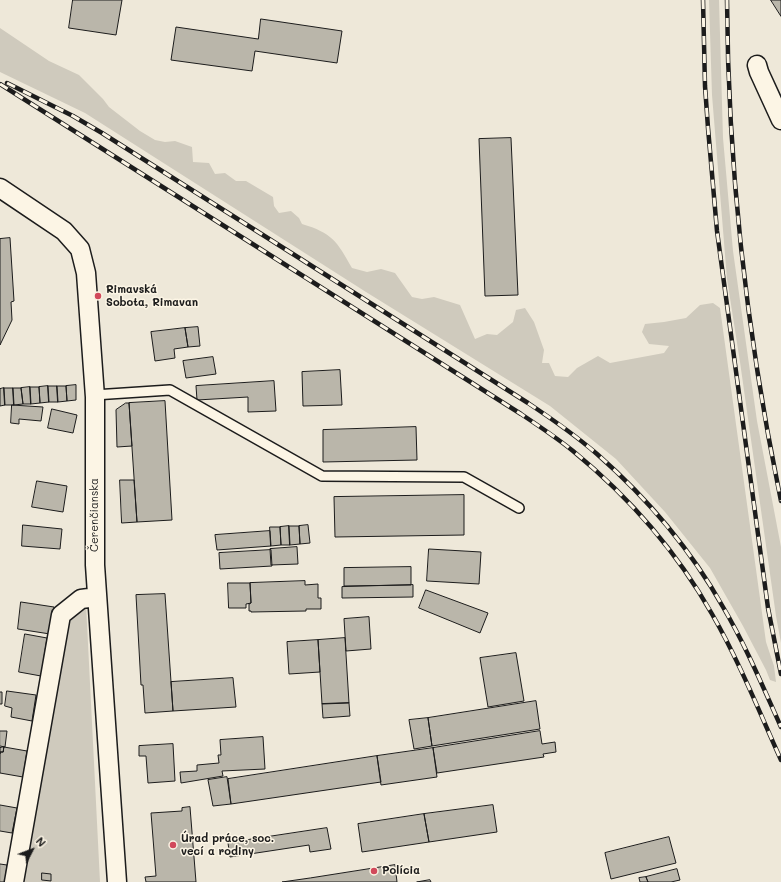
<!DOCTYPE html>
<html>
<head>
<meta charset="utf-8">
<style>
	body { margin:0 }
	#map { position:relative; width:781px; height:882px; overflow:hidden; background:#eee8d9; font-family:Mali,sans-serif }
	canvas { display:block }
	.north { position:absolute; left:12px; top:830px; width:40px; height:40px; -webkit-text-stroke:3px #fcf5e5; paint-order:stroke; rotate:48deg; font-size:11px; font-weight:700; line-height:16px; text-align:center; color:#1c1c1c }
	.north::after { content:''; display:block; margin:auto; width:14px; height:18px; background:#1c1c1c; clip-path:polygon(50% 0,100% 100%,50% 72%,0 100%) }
</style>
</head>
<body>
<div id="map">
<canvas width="781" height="882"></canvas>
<div class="north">N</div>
</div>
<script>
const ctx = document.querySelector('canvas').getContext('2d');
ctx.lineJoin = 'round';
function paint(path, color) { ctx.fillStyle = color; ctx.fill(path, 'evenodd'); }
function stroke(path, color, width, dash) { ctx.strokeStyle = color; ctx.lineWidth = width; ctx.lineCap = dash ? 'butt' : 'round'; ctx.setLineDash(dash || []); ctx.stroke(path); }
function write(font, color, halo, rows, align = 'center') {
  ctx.font = font + ' Mali,sans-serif'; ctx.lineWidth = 3; ctx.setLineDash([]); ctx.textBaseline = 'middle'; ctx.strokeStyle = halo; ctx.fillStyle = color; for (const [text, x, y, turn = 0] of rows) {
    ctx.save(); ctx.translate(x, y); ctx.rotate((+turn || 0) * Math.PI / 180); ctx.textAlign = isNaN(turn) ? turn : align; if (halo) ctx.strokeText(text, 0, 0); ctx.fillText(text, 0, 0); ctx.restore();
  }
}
paint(new Path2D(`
	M709 0H719L723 138 733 251 757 421 781 547V643L776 616 740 362 727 279 712 95Z
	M0 28 49 61 79 75 103 99 109 107 140 131 155 140 165 142 175 141 192 147 193 162 209 163 215 174 225 173 236 181H246L273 197 274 206 279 213 291 211 299 218 302 224C332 233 337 241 352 268L367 272 381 269 395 273 412 297 422 299 434 297 460 305 475 339 487 334 497 335 513 322 516 310 525 308 534 322 544 350 542 363H549L555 376 568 377 577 368 598 356 610 363 664 353 669 346 649 344 642 332 645 324 664 322 686 318 700 305 713 303 720 308 766 642 774 666 776 682 770 680 766 670 743 626 710 568 665 512 616 459 550 406 366 292 85 113 0 72Z
	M86 604 100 882H25L21 871 69 619Z`), '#cfcabd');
const building = new Path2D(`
	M73 0H122L116 35 69 28Z
	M771 0H781V16Z
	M261 19 342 31 337 63 255 51 252 71 171 60 176 27 258 39Z
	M511 138 518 295 485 296 479 139Z
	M10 238 14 301 11 302 12 320 0 345V239Z
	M198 327 200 346 188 347 185 328Z
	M185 328 188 347 174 349 175 358 155 361 151 332Z
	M213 357 216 374 186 378 183 361Z
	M340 370 342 405 303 406 302 372Z
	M274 381 276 411 248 412V397L197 400 196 386Z
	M76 385V400L67 401 66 386Z
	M48 386H57L58 402H49Z
	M48 386 49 402 40 403 39 387Z
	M57 386H66L67 401 58 402Z
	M30 387H39L40 403 31 404Z
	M30 387 31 404H23L21 388Z
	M4 388 5 405 0 406V389Z
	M4 388H13L14 405H5Z
	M13 388H21L23 404 14 405Z
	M165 401 172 520 137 522 129 403Z
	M126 403H129L132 446 117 447 116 410Z
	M12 405 43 407 41 421 19 419V424L11 423Z
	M52 409 77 415 73 433 48 428Z
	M416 427 417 460 323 462V430Z
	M120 480H134L137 522 122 523Z
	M37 481 67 486 63 512 32 507Z
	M464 495V535L335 537 334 497Z
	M23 525 62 529 60 549 22 546Z
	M308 525 310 543 300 544 299 526Z
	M289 526H299L300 544 290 545Z
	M289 526 290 545H281L280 527Z
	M270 527H280L281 545 271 546Z
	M270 531 271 546 217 550 215 535Z
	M297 547 298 564 271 565 270 549Z
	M429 549 481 552 479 584 427 581Z
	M271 550 272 566 220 569 219 553Z
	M411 567V585L344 586V568Z
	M305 581V585L318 584V598H321V609H306V611L251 612V611H249V604L251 603 250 583Z
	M228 583H250L251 603 246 604V608H229Z
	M413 585V597L342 598V587Z
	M426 590 488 613 480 633 419 608Z
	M165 594 173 711 145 713 143 685H141L136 595Z
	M21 602 54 607 50 634 18 629Z
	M369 617 371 649 346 651 344 619Z
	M25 634 47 638 41 676 19 672Z
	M345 638 349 703 322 704 318 640Z
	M318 640 320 672 289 674 287 642Z
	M516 653 524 701 488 707 480 658Z
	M233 678 236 707 173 711 171 682Z
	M7 691 36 695 32 721 11 717 12 708 5 706Z
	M0 692H2V704H0Z
	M536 701 540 729 432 746 428 718Z
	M349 703 350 716 323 718 322 704Z
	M428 718 432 746 414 749 409 720Z
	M0 731H7L5 747 0 746Z
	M540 731 542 744 555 742 556 752 543 754 544 757 437 773 433 748Z
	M263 737 265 769 222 771 223 776 181 783 180 772 197 771V765L219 763 218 755H221L220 740Z
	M173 744 175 781 148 783 146 756H139V746Z
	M4 747 3 752H0V754V748Z
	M4 747 27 751 23 777 0 773V752H3Z
	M433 748 437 777 381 785 377 756Z
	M377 756 381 782 231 804 228 779Z
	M227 777 231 804 213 806 208 780Z
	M0 805 17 808 12 833 0 831Z
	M493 805 497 832 429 842 424 814Z
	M190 807 196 882H146L145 877 156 876 151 813 182 811V808Z
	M424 814 429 842 362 852 358 824Z
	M327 828 331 849 310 852 309 845 230 857 228 843Z
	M669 837 676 863 611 879 605 853Z
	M0 864 7 865 5 882H0Z
	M395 865 397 882H282L310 878Z
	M677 869 680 880 671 882H648L646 877Z
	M42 873 51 874V881L42 880Z
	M646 877 648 882H640L639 878Z
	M430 880 431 882H417Z`);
paint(building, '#bab6aa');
stroke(building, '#1c1c1c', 1);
const lane = new Path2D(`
	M94 395 170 390 322 476 464 477 519 508`);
const street = new Path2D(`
	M757 65 759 72 781 120
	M0 188 64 231 80 249 86 273 95 397V565L117 882
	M14 882 61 615 81 599 97 597`);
stroke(lane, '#1c1c1c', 12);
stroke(street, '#1c1c1c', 21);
stroke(lane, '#fcf5e5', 9);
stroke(street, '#fcf5e5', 18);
const rail = new Path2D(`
	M703 0 705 86 708 128 717 231 768 608 781 674
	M727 0C728 168 747 337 781 501
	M7 83 73 116 102 133 528 403C552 419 575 435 597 454 646 497 691 550 723 607 746 646 763 687 781 727
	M0 84 521 414C539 426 557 438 573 451 628 496 677 552 712 614 739 661 759 711 781 760`);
stroke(rail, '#1c1c1c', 4.5);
stroke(rail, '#fcf5e5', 3, [9]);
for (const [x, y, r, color] of [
	[98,296,4,"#d1495b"],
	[173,845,4,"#d1495b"],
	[374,871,4,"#d1495b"]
]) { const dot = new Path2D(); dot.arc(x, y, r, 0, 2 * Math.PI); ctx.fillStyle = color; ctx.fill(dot); stroke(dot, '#fcf5e5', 1.5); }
write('bold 11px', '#1c1c1c', '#fcf5e5', [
	["Rimavská",106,290],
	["Sobota, Rimavan",106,303],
	["Úrad práce, soc.",181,839],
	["vecí a rodiny",181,852],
	["Polícia",382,871]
], 'left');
write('11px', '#1c1c1c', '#fcf5e5', [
	["Čerenčianska",95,515,-90]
]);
</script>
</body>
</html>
